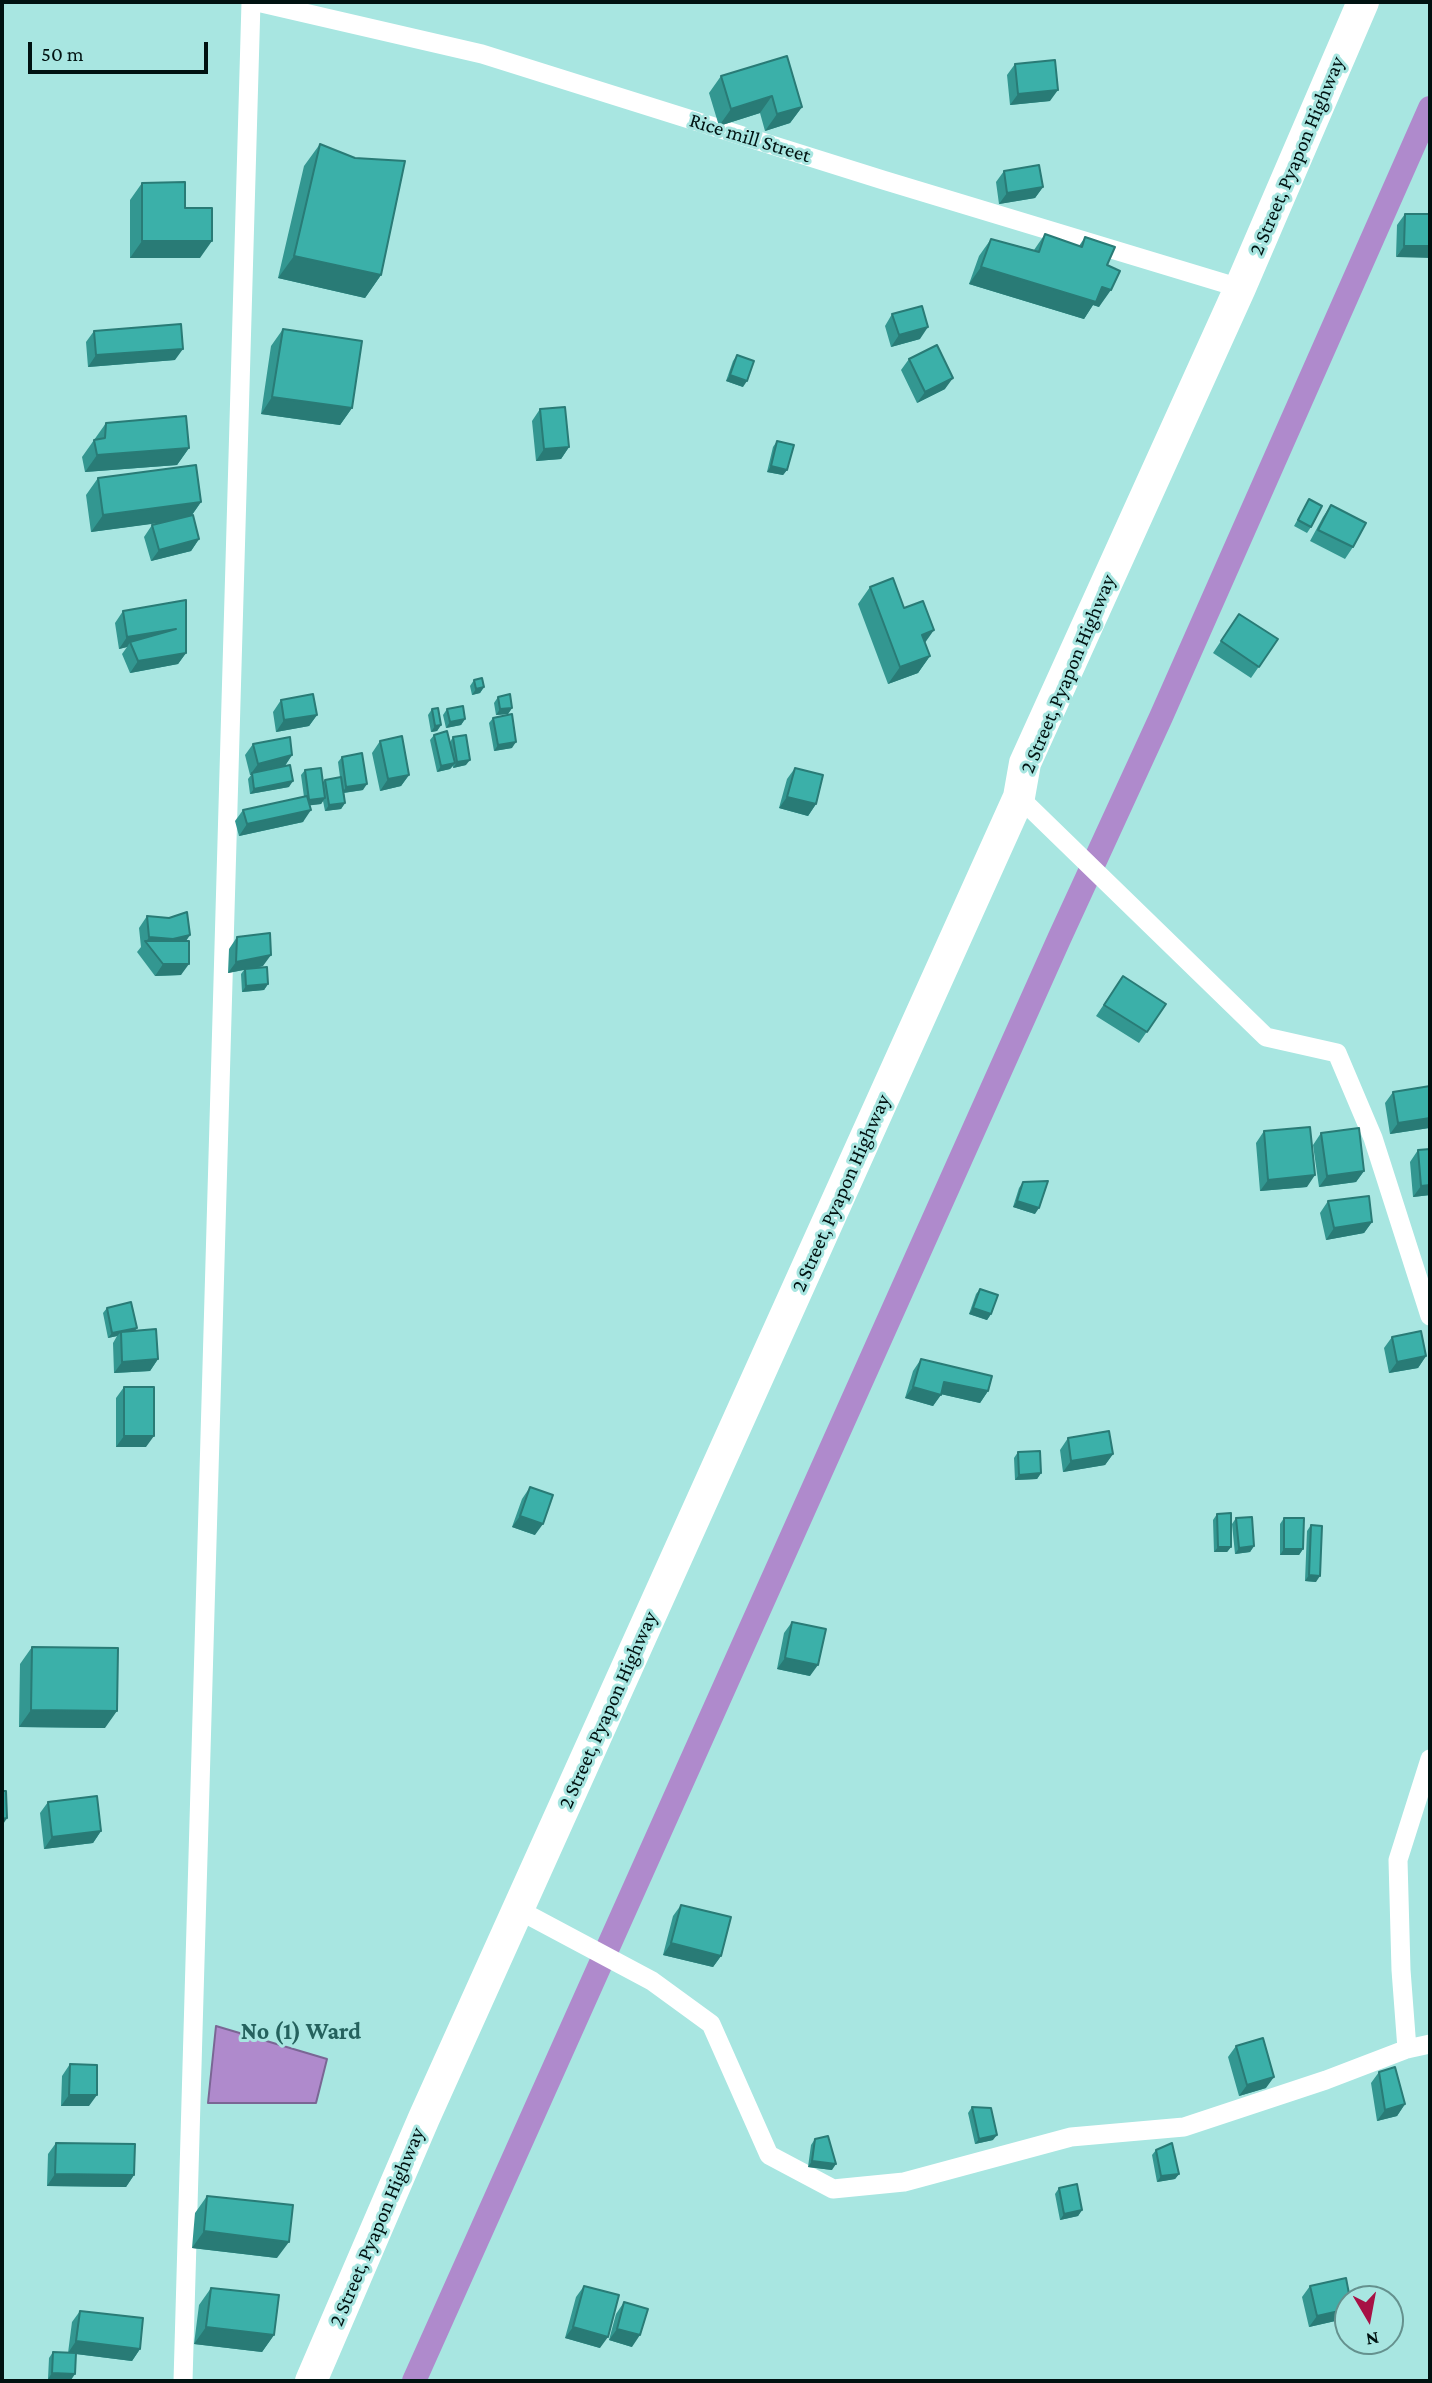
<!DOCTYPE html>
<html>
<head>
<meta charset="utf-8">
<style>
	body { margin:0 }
	#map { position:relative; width:1432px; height:2383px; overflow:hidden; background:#a8e6e1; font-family:"Crimson Pro",serif }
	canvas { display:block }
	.frame { position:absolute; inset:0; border:4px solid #001211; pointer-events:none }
	.north { position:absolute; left:1334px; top:2285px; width:70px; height:70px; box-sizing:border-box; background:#a8e6e1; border:2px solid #65918e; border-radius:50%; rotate:170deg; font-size:19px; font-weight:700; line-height:28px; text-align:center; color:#001211 }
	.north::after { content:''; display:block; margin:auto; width:24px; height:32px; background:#a71145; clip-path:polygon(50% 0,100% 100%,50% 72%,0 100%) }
	.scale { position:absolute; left:28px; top:42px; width:180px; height:32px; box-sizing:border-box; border:4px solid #001211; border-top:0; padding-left:9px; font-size:21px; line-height:24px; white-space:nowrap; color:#001211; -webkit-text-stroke:5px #a8e6e1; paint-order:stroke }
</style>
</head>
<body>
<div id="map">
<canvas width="1432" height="2383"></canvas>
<div class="frame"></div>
<div class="north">N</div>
<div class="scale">50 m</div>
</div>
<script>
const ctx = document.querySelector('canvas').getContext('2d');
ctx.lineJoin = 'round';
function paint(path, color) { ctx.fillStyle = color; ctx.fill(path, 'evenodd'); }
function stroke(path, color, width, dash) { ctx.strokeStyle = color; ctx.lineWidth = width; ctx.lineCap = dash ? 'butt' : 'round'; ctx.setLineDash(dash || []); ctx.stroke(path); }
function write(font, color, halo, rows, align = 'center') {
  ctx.font = font + ' "Crimson Pro",serif'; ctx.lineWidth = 6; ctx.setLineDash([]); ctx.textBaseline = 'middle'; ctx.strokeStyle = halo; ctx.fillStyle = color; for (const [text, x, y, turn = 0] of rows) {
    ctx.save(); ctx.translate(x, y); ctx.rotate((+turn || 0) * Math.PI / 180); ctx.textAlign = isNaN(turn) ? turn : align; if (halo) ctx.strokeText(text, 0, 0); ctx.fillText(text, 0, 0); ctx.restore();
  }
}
const water = new Path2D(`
	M216 2026 327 2059 316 2103H208Z`);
paint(water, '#af8acc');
stroke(water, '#7a6694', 2);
stroke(new Path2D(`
	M414 2381 1059 939 1161 717 1430 108`), '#af8acc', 24);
stroke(new Path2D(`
	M257 2 482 54 883 180 1240 288
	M1019 797 1266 1037 1337 1053 1373 1138 1430 1316
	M517 1909 652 1981 711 2024 769 2155 833 2189 904 2182 1071 2137 1184 2127 1326 2080 1407 2049 1430 2044
	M1407 2049 1401 1970 1398 1860 1430 1759
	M183 2381 251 2`), '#fff', 19);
stroke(new Path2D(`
	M311 2381 424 2118 1019 797 1025 763 1240 288 1363 2`), '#fff', 32);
paint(new Path2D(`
	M1015 64 1050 101 1010 105 1007 75Z
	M721 76 802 107 790 123 765 131 760 113 719 126 709 93Z
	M320 144 381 275 365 298 278 278 304 166Z
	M1004 171 1043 187 1035 198 999 204 996 182Z
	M142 183 185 208 200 258H130V200Z
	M1405 214H1430L1396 257 1397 225Z
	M1045 234 1079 246 1085 237 1107 265 1099 307 1093 305 1084 319 969 284 979 256 991 239 1034 250Z
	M892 314 920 339 891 347 885 326Z
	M283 329 352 408 340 425 261 414 271 346Z
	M94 331 175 360 88 367 86 342Z
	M737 355 743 387 726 381 733 361Z
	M909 359 945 389 917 403 901 370Z
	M540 409 569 447 561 459 536 461 532 421Z
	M106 423 189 448 177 465 85 472 82 457Z
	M777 441 787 470 783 475 767 472 773 447Z
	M98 478 201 502 192 515 199 539 191 551 151 561 144 537 152 525 164 522 91 532 86 495Z
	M1309 499 1311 527 1307 533 1294 526Z
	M1331 505 1353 547 1345 559 1310 541 1323 517Z
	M870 587 904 608 925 643 930 656 918 673 888 684 858 604Z
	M123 611 186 653 178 664 130 673 122 654 127 647 119 649 115 623Z
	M1239 614 1278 639 1251 678 1213 653Z
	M474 680 484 687 480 693 472 695 470 686Z
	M498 697 512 708 508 714 496 715 494 703Z
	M281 700 317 715 309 726 276 732 273 712Z
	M432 709 441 725 437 731 431 732 428 715Z
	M447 709 465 719 461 725 446 728 443 715Z
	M493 718 512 748 494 751 489 723Z
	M434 735 450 742 453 737 466 765 453 768V766L450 769 437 772 430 740Z
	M380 741 409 775 401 786 380 791 372 753Z
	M253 744 292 755 285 766 289 787 250 794 248 779 251 775H250L245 755Z
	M342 757 363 790 344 793 345 803 341 809 325 811 323 801 321 804 309 805 303 822 239 836 235 821 243 810 304 797 301 775 305 770 323 782 325 780 340 777 338 762Z
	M795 768 816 804 808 816 779 808 787 779Z
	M147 916 169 918 190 935 186 941 181 975 155 976 137 952 141 947 139 928Z
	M237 937 263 966 257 968 268 984 264 990 242 992 241 974 244 970 228 973 229 949Z
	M1123 976 1166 1004 1139 1043 1096 1016Z
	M1430 1086V1127L1429 1128 1390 1134 1385 1103 1393 1092Z
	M1264 1131 1307 1187 1260 1191 1256 1143Z
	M1321 1133 1364 1171 1356 1182 1319 1187 1313 1145Z
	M1430 1149V1195L1413 1197 1410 1162 1418 1150Z
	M1023 1182 1035 1214 1013 1207 1019 1188Z
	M1328 1201 1372 1222 1364 1233 1326 1240 1320 1213Z
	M980 1289 991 1314 987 1320 969 1314 976 1294Z
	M107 1308 137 1328 134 1331 158 1359 150 1371 114 1373 113 1343 117 1336 108 1338 103 1313Z
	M1392 1337 1426 1356 1418 1368 1389 1373 1384 1348Z
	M921 1359 988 1391 980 1403 941 1394 933 1406 905 1398 913 1371Z
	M124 1387 146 1447H116V1398Z
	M1068 1438 1113 1454 1105 1465 1063 1472 1060 1450Z
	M1018 1452 1041 1473 1037 1479 1015 1480 1014 1458Z
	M530 1487 535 1535 512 1527 522 1499Z
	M1217 1514 1231 1547 1227 1552H1214L1213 1520Z
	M1236 1518 1254 1546 1250 1552 1235 1554 1232 1524Z
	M1284 1518 1303 1549 1299 1555H1280V1524Z
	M1311 1525 1316 1582 1305 1581 1307 1531Z
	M792 1622 810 1676 777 1669 784 1633Z
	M32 1647 105 1728 19 1727 20 1664Z
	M48 1802 101 1831 93 1843 44 1849 40 1813Z
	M681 1905 721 1956 713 1967 663 1955 673 1916Z
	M1236 2046 1266 2088 1239 2096 1228 2057Z
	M70 2064 89 2106H61L62 2076Z
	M1379 2072 1405 2104 1397 2116 1377 2121 1371 2083Z
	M972 2107 993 2140 975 2144 968 2113Z
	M815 2139 832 2170 808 2167 811 2145Z
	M56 2143 134 2175 126 2187 47 2186 48 2154Z
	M1156 2150 1179 2174 1175 2179 1157 2182 1152 2155Z
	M1059 2188 1082 2210 1078 2216 1060 2220 1055 2194Z
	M207 2196 277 2258 192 2248 195 2213Z
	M584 2286 600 2348 565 2338 576 2297Z
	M1310 2286 1348 2299V2314L1344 2319 1309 2327 1302 2297Z
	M211 2288 274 2335 262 2352 194 2344 199 2305Z
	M624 2302 632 2347 609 2340 616 2314Z
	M80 2311 140 2349 132 2361 76 2354 71 2380 48 2379 49 2358 53 2352 68 2353 72 2322Z`), '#339791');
paint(new Path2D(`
	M1058 90 1050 101 1010 105 1018 94Z
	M772 96 760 113 719 126 731 109Z
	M802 107 790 123 765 131 777 114Z
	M1043 187 1035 198 999 204 1007 193Z
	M142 241H212L200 258H130Z
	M1404 246H1430V258L1396 257Z
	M294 256 381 275 365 298 278 278Z
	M981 267 1102 287 1111 290 1099 307 1093 305 1084 319 969 284Z
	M928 327 920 339 891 347 899 335Z
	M183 349 175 360 88 367 96 355Z
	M730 375 747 381 743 387 726 381Z
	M953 378 945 389 917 403 925 392Z
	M272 397 352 408 340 425 261 414Z
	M569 447 561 459 536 461 544 449Z
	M189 448 177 465 85 472 97 455Z
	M771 466 787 470 783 475 767 472Z
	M201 502 189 519 91 532 103 515Z
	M199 539 191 551 151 561 159 550Z
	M176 629 130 642 127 647 119 649 127 637Z
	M934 630 922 647V635Z
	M186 653 178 664 130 673 138 661Z
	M930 656 918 673 888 684 900 667Z
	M484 687 480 693 472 695 476 689Z
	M512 708 508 714 496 715 500 709Z
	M317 715 309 726 276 732 284 720Z
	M465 719 461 725 446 728 450 722Z
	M441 725 437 731 431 732 435 726Z
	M516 742 512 748 494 751 498 745Z
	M292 755 284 767 250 775 258 764Z
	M470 760 466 765 453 768 457 762Z
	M455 763 450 769 437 772 441 766Z
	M409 775 401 786 380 791 388 779Z
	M293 781 289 787 250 794 254 789Z
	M367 784 363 790 342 793 346 787Z
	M787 797 816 804 808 816 779 808Z
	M325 798 321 804 305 806 309 800Z
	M345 803 341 809 325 811 329 805Z
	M311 810 303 822 239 836 247 824Z
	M190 935 182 946 146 942 149 937Z
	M271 955 263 966 228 973 236 962Z
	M163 964H189L181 975 155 976Z
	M268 984 264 990 242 992 246 986Z
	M1430 1118 1429 1128 1390 1134 1398 1123Z
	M1364 1171 1356 1182 1319 1187 1327 1176Z
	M1315 1175 1307 1187 1260 1191 1268 1180Z
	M1430 1185V1195L1413 1197 1421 1186Z
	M1017 1201 1039 1208 1035 1214 1013 1207Z
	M1372 1222 1364 1233 1326 1240 1334 1228Z
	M973 1308 991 1314 987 1320 969 1314Z
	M137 1328 133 1333 121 1332 117 1336 108 1338 112 1333Z
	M1426 1356 1418 1368 1389 1373 1397 1362Z
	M158 1359 150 1371 114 1373 122 1362Z
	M944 1382 988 1391 980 1403 936 1393Z
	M913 1387 941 1395 933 1406 905 1398Z
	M124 1436H154L146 1447H116Z
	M1113 1454 1105 1465 1063 1472 1071 1461Z
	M1041 1473 1037 1479 1015 1480 1019 1475Z
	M520 1516 543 1524 535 1535 512 1527Z
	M1254 1546 1250 1552 1235 1554 1239 1548Z
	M1218 1547H1231L1227 1552H1214Z
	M1284 1549H1303L1299 1555H1280Z
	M1309 1575 1320 1576 1316 1582 1305 1581Z
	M785 1658 818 1665 810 1676 777 1669Z
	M31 1710 117 1711 105 1728 19 1727Z
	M7 1818 2 1826V1819Z
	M101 1831 93 1843 44 1849 52 1837Z
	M671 1943 721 1956 713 1967 663 1955Z
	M1274 2077 1266 2088 1239 2096 1247 2085Z
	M69 2095H97L89 2106H61Z
	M1405 2104 1397 2116 1377 2121 1385 2110Z
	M997 2135 993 2140 975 2144 979 2139Z
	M812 2161 836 2164 832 2170 808 2167Z
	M55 2174 134 2175 126 2187 47 2186Z
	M1179 2174 1175 2179 1157 2182 1161 2176Z
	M1082 2210 1078 2216 1060 2220 1064 2214Z
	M204 2231 289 2242 277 2258 192 2248Z
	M1348 2309V2314L1344 2319 1309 2327 1317 2316Z
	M206 2327 274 2335 262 2352 194 2344Z
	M573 2327 608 2337 600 2348 565 2338Z
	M617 2329 640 2335 632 2347 609 2340Z
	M76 2341 140 2349 132 2361 68 2353Z
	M52 2373 75 2374 71 2380 48 2379Z`), '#297b76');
const building = new Path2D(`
	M787 56 802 107 777 114 772 96 731 109 721 76Z
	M1055 60 1058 90 1018 94 1015 64Z
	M320 144 355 158 405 161 381 275 294 256Z
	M1039 165 1043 187 1007 193 1004 171Z
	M185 182V208H212V241H142V183Z
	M1405 214H1430V246H1404Z
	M1045 234 1082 247 1085 237 1115 247 1107 265 1120 271 1111 290 1102 287 1096 302 981 267 991 239 1039 252Z
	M922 306 928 327 899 335 892 314Z
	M181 324 183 349 96 355 94 331Z
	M283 329 362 341 352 408 272 397Z
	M937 345 953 378 925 392 909 359Z
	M737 355 754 361 747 381 730 375Z
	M565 407 569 447 544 449 540 409Z
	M186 416 189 448 97 455 94 440 105 438 106 423Z
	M777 441 794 445 787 470 771 466Z
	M196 465 201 502 103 515 98 478Z
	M1309 499 1322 506 1311 527 1298 520Z
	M1331 505 1366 523 1353 547 1318 530Z
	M193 515 199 539 159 550 152 525Z
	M893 578 904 608 923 601 934 630 922 635 930 656 900 667 870 587Z
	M186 600V653L138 661 130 642 176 629 127 637 123 611Z
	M1239 614 1278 639 1259 667 1221 641Z
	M482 678 484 687 476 689 474 680Z
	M313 694 317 715 284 720 281 700Z
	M510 694 512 708 500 709 498 697Z
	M463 706 465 719 450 722 447 709Z
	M438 708 441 725 435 726 432 709Z
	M512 714 516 742 498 745 493 718Z
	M447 731 455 763 441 766 434 735Z
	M466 735 470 760 457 762 453 737Z
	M402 736 409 775 388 779 380 741Z
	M290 737 292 755 258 764 253 744Z
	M362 753 367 784 346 787 342 757Z
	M290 765 293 781 254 789 252 773Z
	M321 768 325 798 309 800 305 770Z
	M795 768 823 775 816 804 787 797Z
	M341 777 345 803 329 805 325 780Z
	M307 796 311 810 247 824 243 810Z
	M187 912 190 935 173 939 149 937 147 916 169 918Z
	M270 933 271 955 236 962 237 937Z
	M145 941H189V964H163Z
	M267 967 268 984 246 986 245 969Z
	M1123 976 1166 1004 1147 1032 1104 1005Z
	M1430 1086V1118L1398 1123 1393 1092Z
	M1310 1127 1315 1175 1268 1180 1264 1131Z
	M1359 1128 1364 1171 1327 1176 1321 1133Z
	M1430 1149V1185L1421 1186 1418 1150Z
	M1048 1181 1039 1208 1017 1201 1023 1182Z
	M1369 1196 1372 1222 1334 1228 1328 1201Z
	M980 1289 998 1295 991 1314 973 1308Z
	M131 1302 137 1328 112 1333 107 1308Z
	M156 1329 158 1359 122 1362 121 1332Z
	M1421 1331 1426 1356 1397 1362 1392 1337Z
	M921 1359 992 1376 988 1391 944 1382 941 1395 913 1387Z
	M124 1387H154V1436H124Z
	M1109 1431 1113 1454 1071 1461 1068 1438Z
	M1040 1451 1041 1473 1019 1475 1018 1452Z
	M530 1487 553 1495 543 1524 520 1516Z
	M1231 1513V1547H1218L1217 1514Z
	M1252 1517 1254 1546 1239 1548 1236 1518Z
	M1284 1518H1304L1303 1549H1284Z
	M1311 1525 1322 1526 1320 1576 1309 1575Z
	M792 1622 826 1629 818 1665 785 1658Z
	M32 1647 118 1648 117 1711 31 1710Z
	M2 1791H6L7 1818 2 1819Z
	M97 1796 101 1831 52 1837 48 1802Z
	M681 1905 731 1917 721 1956 671 1943Z
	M1263 2038 1274 2077 1247 2085 1236 2046Z
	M70 2064 97 2065V2095H69Z
	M1395 2067 1405 2104 1385 2110 1379 2072Z
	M972 2107 991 2108 997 2135 979 2139Z
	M828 2136 836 2164 812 2161 815 2139Z
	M56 2143 135 2144 134 2175 55 2174Z
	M1172 2143 1179 2174 1161 2176 1156 2150Z
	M1077 2184 1082 2210 1064 2214 1059 2188Z
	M207 2196 293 2205 289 2242 204 2231Z
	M1346 2278 1350 2299H1348V2309L1317 2316 1310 2286Z
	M584 2286 619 2295 608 2337 573 2327Z
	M211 2288 279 2295 274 2335 206 2327Z
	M624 2302 648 2309 640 2335 617 2329Z
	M80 2311 143 2318 140 2349 76 2341Z
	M53 2352 76 2353 75 2374 52 2373Z`);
paint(building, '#3bb0a9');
stroke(building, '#297b76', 2);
write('21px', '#001211', '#a8e6e1', [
	["Rice mill Street",750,138,17],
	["2 Street, Pyapon Highway",1297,156,-67],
	["2 Street, Pyapon Highway",1068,674,-67],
	["2 Street, Pyapon Highway",841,1193,-66],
	["2 Street, Pyapon Highway",608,1710,-66],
	["2 Street, Pyapon Highway",377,2227,-67]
]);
write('bold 24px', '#25625e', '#a8e6e1', [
	["No (1) Ward",301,2032]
]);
</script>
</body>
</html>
